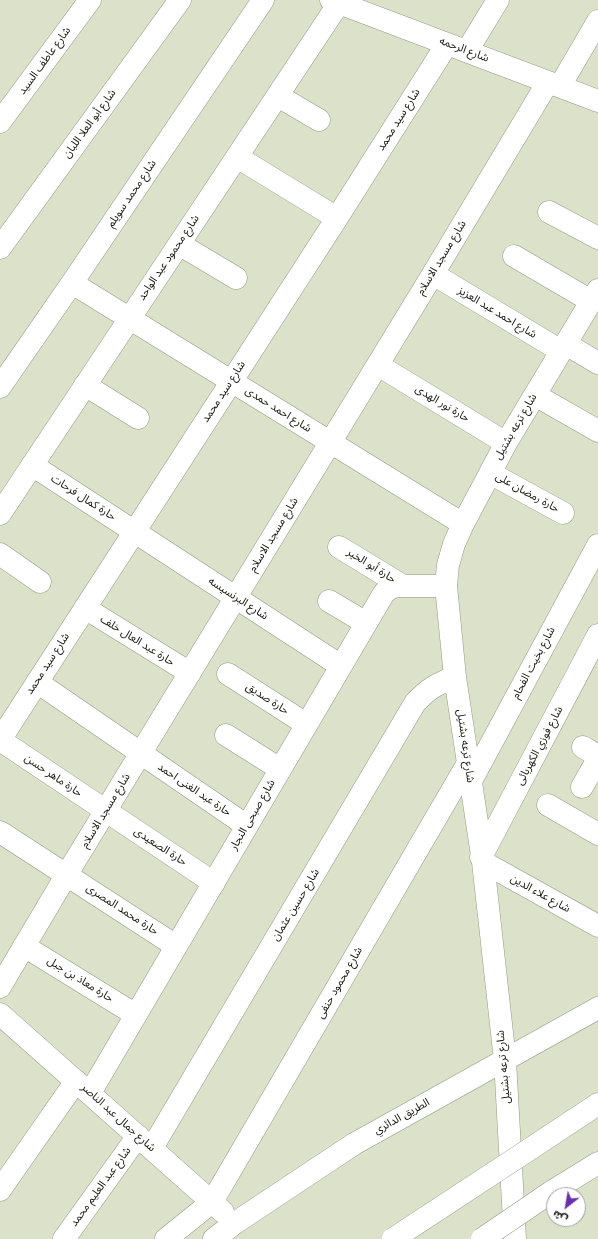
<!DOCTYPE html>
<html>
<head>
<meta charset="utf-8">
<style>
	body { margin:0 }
	#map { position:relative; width:598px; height:1239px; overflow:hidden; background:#dce1ca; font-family:"Nunito Sans","Noto Sans Arabic",sans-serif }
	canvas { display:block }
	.north { position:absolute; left:546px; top:1187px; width:40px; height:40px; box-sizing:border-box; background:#fff; border:1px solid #a1a19e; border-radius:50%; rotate:211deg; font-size:11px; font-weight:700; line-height:16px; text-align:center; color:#13150d }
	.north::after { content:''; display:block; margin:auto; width:14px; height:18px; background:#6732a9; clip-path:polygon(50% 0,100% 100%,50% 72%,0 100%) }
</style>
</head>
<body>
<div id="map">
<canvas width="598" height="1239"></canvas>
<div class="north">ش</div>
</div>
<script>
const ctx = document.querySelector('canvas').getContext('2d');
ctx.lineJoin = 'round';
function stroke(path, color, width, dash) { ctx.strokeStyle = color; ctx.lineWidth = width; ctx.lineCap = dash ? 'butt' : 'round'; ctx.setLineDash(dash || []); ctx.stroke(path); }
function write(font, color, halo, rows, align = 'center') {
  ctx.font = font + ' "Nunito Sans","Noto Sans Arabic",sans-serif'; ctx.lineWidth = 4; ctx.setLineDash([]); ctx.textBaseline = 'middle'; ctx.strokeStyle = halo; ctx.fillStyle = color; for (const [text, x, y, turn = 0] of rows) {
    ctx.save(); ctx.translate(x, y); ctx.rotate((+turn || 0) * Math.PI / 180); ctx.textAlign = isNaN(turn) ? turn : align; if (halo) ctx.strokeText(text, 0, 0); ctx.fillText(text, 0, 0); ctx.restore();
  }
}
const minor = new Path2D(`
	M331 0 598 101
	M467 51 498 0
	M560 86 598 21
	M278 96 319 120
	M0 122 90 0
	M237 157 337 218
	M549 212 598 238
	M179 244 236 278
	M0 248 180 0
	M514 256 591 301
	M433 274 561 351
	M72 283 463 524
	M566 344 598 363
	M378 365 506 443
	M85 385 138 418
	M0 387 72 283 263 0
	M535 395 598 431
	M32 465 341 666
	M490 473 563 513
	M0 514 339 3
	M339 547 403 586
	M0 554 40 582
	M329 601 366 623
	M85 608 190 673
	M228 674 306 724
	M37 682 247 826
	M226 735 280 769
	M0 740 337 218 447 44
	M0 740 214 883
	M583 747 598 756
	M471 781 598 545
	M582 787 598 759
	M548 805 598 834
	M0 832 176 946
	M481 857 598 635
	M483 862 598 926
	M24 946 136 1015
	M0 987 67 874 433 274 548 82
	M0 1014 223 1212
	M90 1093 384 593 389 589 396 586H446
	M152 1148 415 703C429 688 437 684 455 677
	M0 1190 76 1081
	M64 1239 138 1136
	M166 1239 212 1202 468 763
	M214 1239 235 1223 354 1144 598 1008
	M515 1239 505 1060 483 862 455 677 446 586 448 565 454 544 463 524 506 443 598 290`);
const highway = new Path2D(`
	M530 1149 598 1104
	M551 1192 598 1163`);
stroke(minor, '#939983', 23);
stroke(highway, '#939983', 23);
stroke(minor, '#fff', 22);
stroke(highway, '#fff', 22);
const highwayBridge = new Path2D(`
	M393 1239 530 1149
	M482 1239 551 1192`);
stroke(highwayBridge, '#939983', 23, []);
stroke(highwayBridge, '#fff', 22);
write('11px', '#13150d', '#fff', [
	["شارع الرحمه",464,50,21],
	["شارع عاطف السيد",45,61,-54],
	["شارع سيد محمد",399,120,-58],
	["شارع أبو العلا اللبان",90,124,-54],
	["شارع محمد سويلم",132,194,-56],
	["شارع محمود عبد الواحد",169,258,-56],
	["شارع مسجد الاسلام",442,258,-59],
	["شارع احمد عبد العزيز",497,313,31],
	["شارع سيد محمد",224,392,-57],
	["حارة نور الهدى",442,404,31],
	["شارع احمد حمدى",278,410,32],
	["شارع ترعه بشتيل",516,427,-60],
	["حارة رمضان على",527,493,29],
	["حارة كمال فرحات",83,498,33],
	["شارع مسجد الاسلام",274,535,-59],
	["حارة أبو الخير",371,566,32],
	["شارع البرنسيسه",238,599,33],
	["حارة عبد العال خلف",137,641,32],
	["شارع بخيت الفحام",534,663,-62],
	["شارع سيد محمد",48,664,-57],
	["حارة صديق",267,699,33],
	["شارع ترعه بشتيل",465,746,82],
	["شارع فوزي الكهربائى",540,746,-62],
	["حارة ماهر حسن",53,776,34],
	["حارة عبد الغنى احمد",194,790,34],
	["شارع مسجد الاسلام",106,811,-59],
	["شارع صبحى النجار",253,815,-60],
	["حارة الصعيدى",160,847,33],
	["شارع علاء الدين",540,894,29],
	["شارع حسين عثمان",296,905,-59],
	["حارة محمد المصرى",122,910,33],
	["حارة معاذ بن جبل",80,980,32],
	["شارع محمود حنفى",340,983,-60],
	["شارع ترعه بشتيل",504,1067,-95],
	["الطريق الدائري",402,1117,-29],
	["شارع جمال عبد الناصر",118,1118,42],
	["شارع عبد العليم محمد",101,1187,-54]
]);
</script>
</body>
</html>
